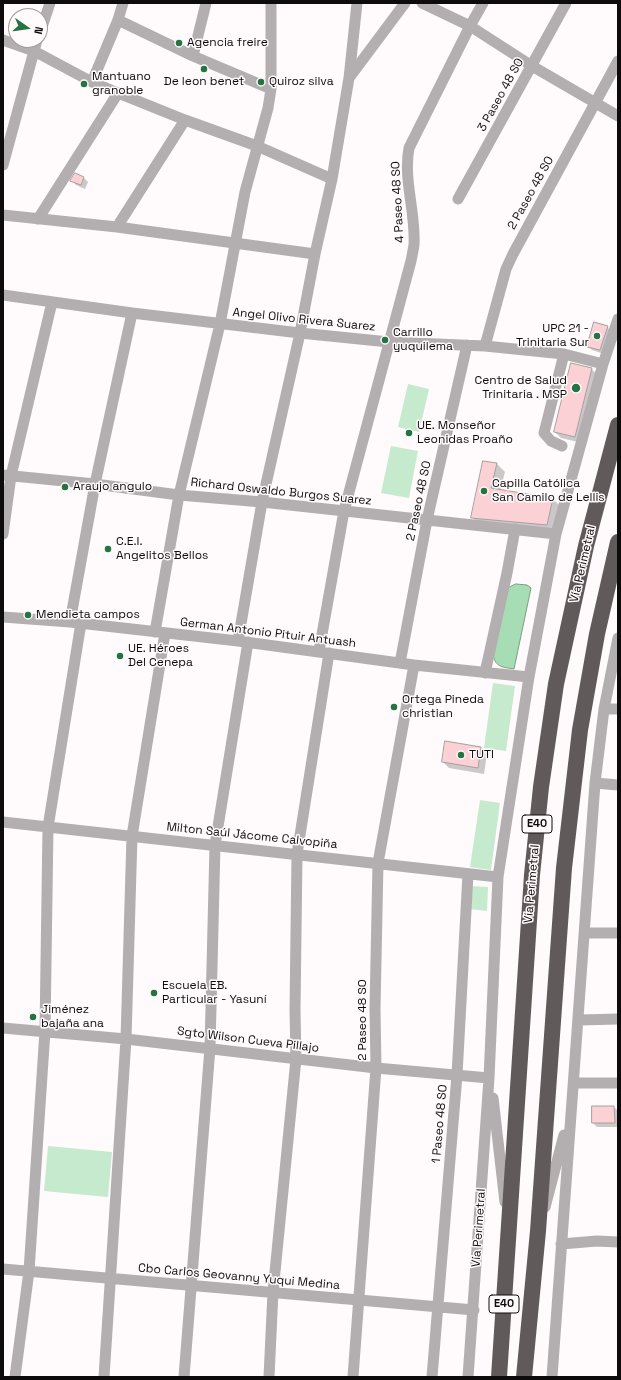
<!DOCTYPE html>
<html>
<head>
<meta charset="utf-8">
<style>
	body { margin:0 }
	#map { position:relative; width:621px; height:1380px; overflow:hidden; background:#fffafb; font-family:"Space Grotesk",sans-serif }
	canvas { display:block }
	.frame { position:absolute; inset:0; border:4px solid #0e0b0c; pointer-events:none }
	.north { position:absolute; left:8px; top:8px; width:40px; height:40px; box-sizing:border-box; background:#fffafb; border:1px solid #9f9a9b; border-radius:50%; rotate:103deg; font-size:11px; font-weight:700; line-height:16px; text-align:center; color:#0e0b0c }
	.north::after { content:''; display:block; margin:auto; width:14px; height:18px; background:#257343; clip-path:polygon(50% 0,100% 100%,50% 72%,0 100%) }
</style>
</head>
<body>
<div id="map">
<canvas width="621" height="1380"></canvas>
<div class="frame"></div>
<div class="north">N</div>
</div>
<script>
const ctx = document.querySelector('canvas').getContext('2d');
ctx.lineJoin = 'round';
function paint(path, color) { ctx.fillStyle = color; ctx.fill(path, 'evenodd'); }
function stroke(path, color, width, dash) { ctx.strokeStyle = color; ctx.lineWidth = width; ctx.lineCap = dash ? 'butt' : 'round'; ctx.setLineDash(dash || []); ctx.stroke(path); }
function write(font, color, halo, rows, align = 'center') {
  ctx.font = font + ' "Space Grotesk",sans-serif'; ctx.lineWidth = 3; ctx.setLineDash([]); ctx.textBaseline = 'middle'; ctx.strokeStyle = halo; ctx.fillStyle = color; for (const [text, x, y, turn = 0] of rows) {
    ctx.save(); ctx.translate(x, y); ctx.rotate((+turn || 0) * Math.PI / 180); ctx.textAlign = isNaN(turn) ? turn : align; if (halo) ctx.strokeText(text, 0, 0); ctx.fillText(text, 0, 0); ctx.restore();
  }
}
paint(new Path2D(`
	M408 384 429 389 419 432 398 427Z
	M391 446 418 451 409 498 381 493Z
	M493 683 515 686 506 751 484 748Z
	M480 800 500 803 491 870 470 867Z
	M471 886 488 887 487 911 470 909Z
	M48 1146 112 1152 108 1197 44 1191Z`), '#c6eace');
const water = new Path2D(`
	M516 584 527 585 531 588 514 669C503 667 496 668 493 655L508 588Z`);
paint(water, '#a7ddb5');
stroke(water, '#799e82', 1);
paint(new Path2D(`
	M76 175 84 178 88 182 85 189 76 185 72 181Z
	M607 327 611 331 604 354 592 350 588 346Z
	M571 364 592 369 598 376 582 443 561 438 555 432Z
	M497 464 505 472 500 491 553 499 561 507 555 533 480 525 472 517Z
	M481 748 487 754 484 774 449 768 443 762Z
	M614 1107 618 1111V1127H597L593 1123Z`), '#0003');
const building = new Path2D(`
	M75 173 84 177 81 185 70 181Z
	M594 322 608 326 600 350 587 347Z
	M571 363 592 368 575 437 554 432Z
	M483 461 497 463 491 488 553 498 547 525 471 518Z
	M445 741 481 747 478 768 442 762Z
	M592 1106H614L615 1123H592Z`);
paint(building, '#fbd1d5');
stroke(building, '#a69f9f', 1);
stroke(new Path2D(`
	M422 3 470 26 532 66 618 116
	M118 20 193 56 271 89
	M40 33 50 3
	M3 40 34 51 92 82 118 93 185 120 257 146 332 179
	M193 56 206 3
	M349 78 405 3
	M92 82 118 20 123 3
	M3 165 37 40
	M458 199 566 3
	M3 215 117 227 315 254
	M38 219 118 93
	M117 227 185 120
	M3 295 132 313 300 333 389 342 485 346 564 354 603 364
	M485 346 506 269 513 254 618 61
	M562 446 551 441 544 433 564 354
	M3 475 95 484 179 495 262 502 556 534
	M3 534 11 476 52 302
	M3 617 70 622 238 641 414 665 529 677
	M70 622 95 484 132 313
	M155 632 179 495 220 324 245 192 268 108 271 89V3
	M238 641 262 502 300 333 315 254 332 179 349 78 357 3
	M319 651 344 511 411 261C412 256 413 251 414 245 416 213 403 180 409 148L470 26 483 3
	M400 663 427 520 467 345
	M485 673 507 573 515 529
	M604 709H618
	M595 783 618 785
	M3 822 498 877
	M585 933H618
	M579 1020 618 1019
	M3 1028 126 1039 376 1068 489 1078
	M574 1083H618
	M493 1098 505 1202
	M545 1207 564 1135
	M561 1244 597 1241 618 1242
	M3 1269 474 1310
	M15 1377 29 1271 45 1031 48 827 81 623
	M104 1377 126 1039 132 836 165 633
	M184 1377 210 1048 215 845 248 642
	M269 1377 273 1292 296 1059 295 1011 297 854 329 653
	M353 1377 376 1068 375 1009 378 863 414 665
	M432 1377 457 1075 468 874
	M468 1377 489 1078 498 877 529 677 556 534 603 364 618 319
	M552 1377 595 783 604 709 618 638`), '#b3afb0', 11);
stroke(new Path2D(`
	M499 1377 532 875 541 787 556 684 586 546 618 425
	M524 1377 538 1231 564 868 580 730 597 634 618 542`), '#615a5b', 16);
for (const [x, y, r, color] of [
	[179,43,4,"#257343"],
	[204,69,4,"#257343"],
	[261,82,4,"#257343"],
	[84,84,4,"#257343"],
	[597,336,4,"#257343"],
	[385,340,4,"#257343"],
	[576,388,5,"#257343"],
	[409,433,4,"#257343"],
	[65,487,4,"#257343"],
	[484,491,4,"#257343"],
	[108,549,4,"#257343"],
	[28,615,4,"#257343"],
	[120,656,4,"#257343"],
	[394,707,4,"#257343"],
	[461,755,4,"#257343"],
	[154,993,4,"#257343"],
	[33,1017,4,"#257343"]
]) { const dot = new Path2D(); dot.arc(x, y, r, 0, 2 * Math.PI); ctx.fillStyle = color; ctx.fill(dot); stroke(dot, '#fffafb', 1.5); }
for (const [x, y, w] of [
	[537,824,30],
	[504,1304,30]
]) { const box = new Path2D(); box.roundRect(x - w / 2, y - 9, w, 18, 3); ctx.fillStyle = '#fffafb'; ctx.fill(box); stroke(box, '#0e0b0c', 1); }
write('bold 11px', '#0e0b0c', null, [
	["E40",537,824],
	["E40",504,1304]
]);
write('12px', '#0e0b0c', '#fffafb', [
	["Agencia freire",187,43],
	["Mantuano",92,77],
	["granoble",92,91],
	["De leon benet",204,82,"center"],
	["Quiroz silva",269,82],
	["UPC 21 -",589,329,"right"],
	["Trinitaria Sur",589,343,"right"],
	["Carrillo",393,333],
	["yuquilema",393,347],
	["Centro de Salud",567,381,"right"],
	["Trinitaria . MSP",567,395,"right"],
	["UE. Monseñor",417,426],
	["Leonidas Proaño",417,440],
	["Capilla Católica",492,484],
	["San Camilo de Lellis",492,498],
	["Araujo angulo",73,487],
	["C.E.I.",116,542],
	["Angelitos Bellos",116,556],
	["Mendieta campos",36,615],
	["UE. Héroes",128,649],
	["Del Cenepa",128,663],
	["Ortega Pineda",402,700],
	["christian",402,714],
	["TUTI",469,755],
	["Escuela EB.",162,986],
	["Particular - Yasuní",162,1000],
	["Jiménez",41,1010],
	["bajaña ana",41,1024]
], 'left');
write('12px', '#0e0b0c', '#fffafb', [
	["3 Paseo 48 SO",501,95,-61],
	["2 Paseo 48 SO",531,193,-61],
	["4 Paseo 48 SO",398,202,-93],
	["Angel Olivo Rivera Suarez",304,320,6],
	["Richard Oswaldo Burgos Suarez",281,492,6],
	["2 Paseo 48 SO",419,501,-78],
	["Vía Perimetral",583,564,-77],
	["German Antonio Pituir Antuash",268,633,7],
	["Milton Saúl Jácome Calvopiña",252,836,6],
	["Vía Perimetral",532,884,-85],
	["2 Paseo 48 SO",363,1020,-90],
	["Sgto Wilson Cueva Pillajo",248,1040,7],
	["1 Paseo 48 SO",440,1124,-85],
	["Vía Perimetral",479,1228,-86],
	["Cbo Carlos Geovanny Yuqui Medina",239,1277,5]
]);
</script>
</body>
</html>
